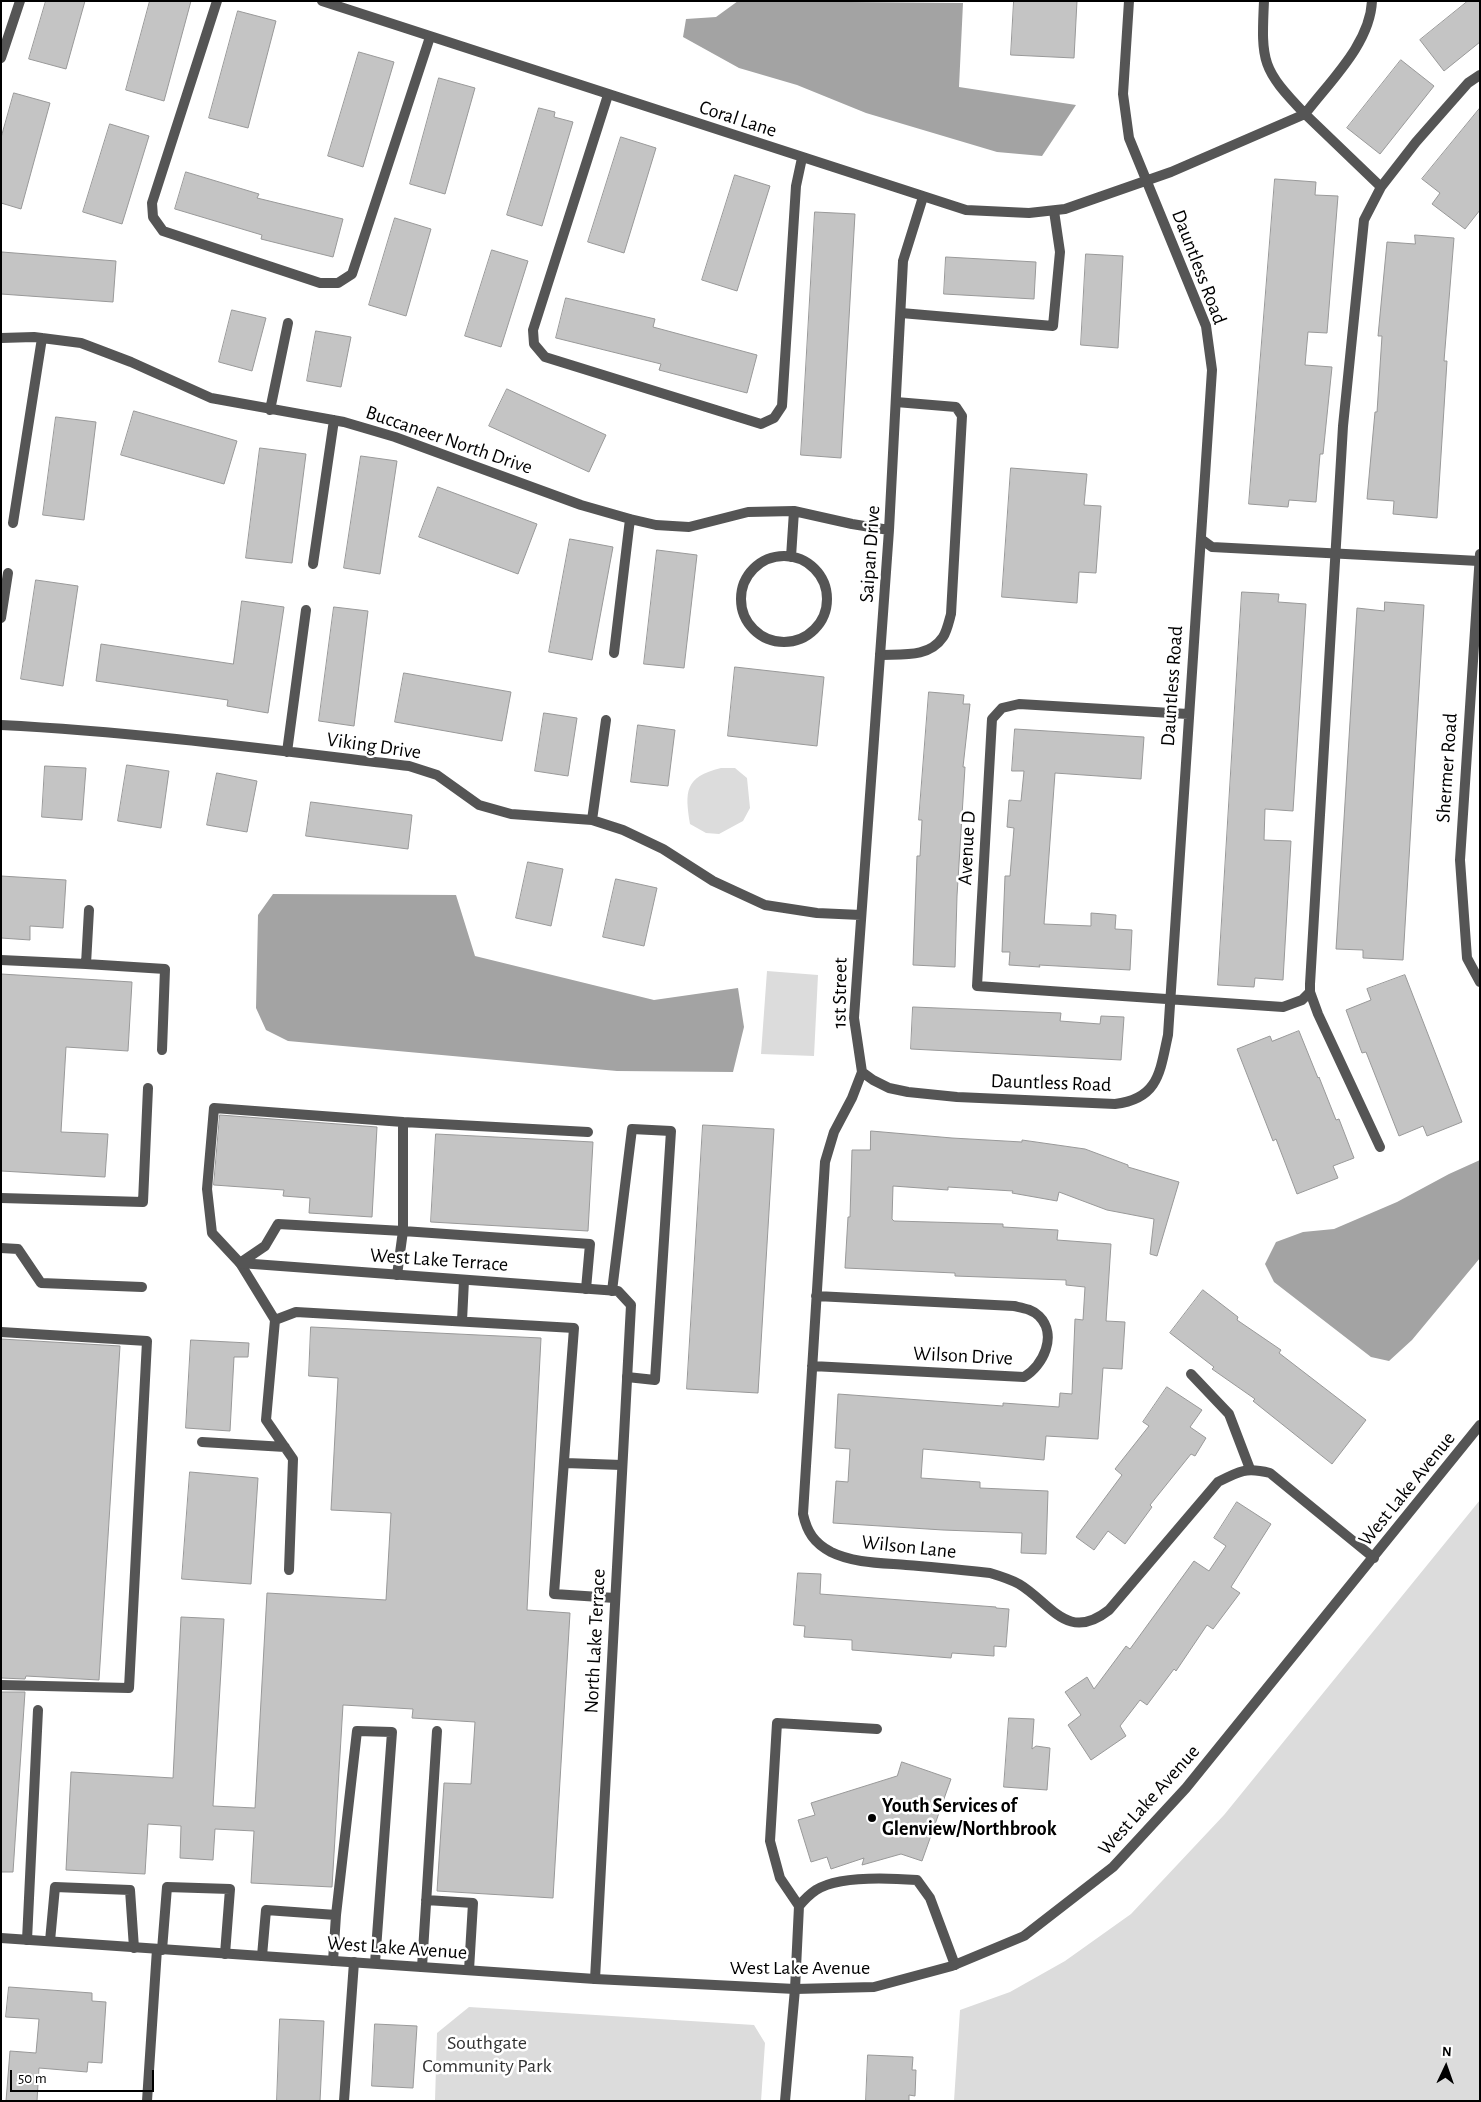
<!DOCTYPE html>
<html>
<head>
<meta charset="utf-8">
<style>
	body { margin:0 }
	#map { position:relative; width:1481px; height:2102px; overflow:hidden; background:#fff; font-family:"Alegreya Sans",sans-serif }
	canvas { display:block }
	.frame { position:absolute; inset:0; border:2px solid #000; pointer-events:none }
	.north { position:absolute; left:1421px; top:2042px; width:50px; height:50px; -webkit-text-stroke:4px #fff; paint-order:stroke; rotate:3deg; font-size:14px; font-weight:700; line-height:20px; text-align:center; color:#000 }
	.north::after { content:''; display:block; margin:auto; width:18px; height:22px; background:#000; clip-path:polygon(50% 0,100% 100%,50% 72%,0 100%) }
	.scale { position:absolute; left:10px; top:2070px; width:144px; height:22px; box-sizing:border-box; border:2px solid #000; border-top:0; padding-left:6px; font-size:15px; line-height:18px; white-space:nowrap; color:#000; -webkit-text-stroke:4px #fff; paint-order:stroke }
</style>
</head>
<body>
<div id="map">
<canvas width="1481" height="2102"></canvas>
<div class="frame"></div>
<div class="north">N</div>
<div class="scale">50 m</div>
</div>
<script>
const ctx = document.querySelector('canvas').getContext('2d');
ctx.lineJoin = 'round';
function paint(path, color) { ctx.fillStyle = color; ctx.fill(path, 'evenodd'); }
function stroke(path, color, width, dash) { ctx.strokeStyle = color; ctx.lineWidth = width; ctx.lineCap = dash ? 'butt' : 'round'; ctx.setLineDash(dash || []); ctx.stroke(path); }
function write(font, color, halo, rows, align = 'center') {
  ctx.font = font + ' "Alegreya Sans",sans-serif'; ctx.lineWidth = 5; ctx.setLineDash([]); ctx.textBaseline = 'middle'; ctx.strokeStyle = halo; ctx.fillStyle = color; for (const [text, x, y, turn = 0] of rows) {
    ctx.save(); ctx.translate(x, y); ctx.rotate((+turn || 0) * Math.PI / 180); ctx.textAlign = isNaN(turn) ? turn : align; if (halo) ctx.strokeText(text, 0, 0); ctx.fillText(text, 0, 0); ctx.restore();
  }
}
paint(new Path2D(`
	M721 768H735L747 778 750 808 743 821 719 834 706 833 690 824C685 792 684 777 721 768Z
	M767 971 818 975 814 1056 761 1054Z
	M1480 1500V2101H954L960 2010 1010 1992 1065 1961 1131 1914 1224 1815Z
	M469 2007 754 2025 765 2043 761 2101H435L437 2033Z`), '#dcdcdc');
paint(new Path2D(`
	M738 1 963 3 959 87 1076 105 1042 156 997 152 866 113 797 85 739 68 683 37 686 19 716 17Z
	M273 894 456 895 475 956 654 1000 738 988 744 1027 733 1072 617 1071 288 1041 266 1030 256 1008 258 915Z
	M1480 1160V1258L1412 1340 1389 1361 1371 1357 1274 1282 1265 1264 1276 1242 1303 1232 1334 1229 1397 1202 1449 1174Z`), '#a3a3a3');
const building = new Path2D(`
	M46 1H85L66 69 29 59Z
	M150 1H191L164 101 126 90Z
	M1014 1H1077L1074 58 1011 55Z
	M1468 1H1480V42L1444 71 1420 40Z
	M238 11 276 21 248 128 209 118Z
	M359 52 394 62 363 167 328 156Z
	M1401 60 1434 86 1380 154 1347 128Z
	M439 78 475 88 445 194 410 184Z
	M14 93 50 103 21 209 1 203V138Z
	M539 108 555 112 554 117 573 122 542 226 507 215Z
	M1480 108V210L1465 229 1432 204 1440 193 1422 179Z
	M110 124 149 136 122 224 83 212Z
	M621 137 656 148 624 253 588 242Z
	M186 172 259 194 257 198 343 219 333 257 261 239 262 235 175 209Z
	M735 175 770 186 737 291 702 280Z
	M1275 179 1316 182 1315 195 1338 196 1327 333 1308 332 1305 365 1332 367 1323 454H1320L1316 502 1289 500 1288 507 1249 504Z
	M815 212 855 214 841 458 801 455Z
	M395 218 431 229 406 316 369 305Z
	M1415 235 1454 238 1444 361H1447L1437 518 1393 514 1394 501 1367 499 1375 412H1377L1382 336H1378L1387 242 1415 244Z
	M492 250 528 261 501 347 465 336Z
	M2 252 116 261 113 302 1 294Z
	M1086 254 1123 256 1118 348 1081 345Z
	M946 257 1036 262 1034 299 944 294Z
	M566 298 655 319 653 327 757 355 747 393 659 370 661 364 556 338Z
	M232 310 266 318 252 371 219 362Z
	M316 331 351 337 341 387 307 381Z
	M507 389 606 435 589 472 489 426Z
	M134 411 237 441 224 484 121 455Z
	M56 417 96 422 84 520 43 515Z
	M260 448 306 454 292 563 246 558Z
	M361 456 397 461 380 574 344 568Z
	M1011 468 1087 474 1084 505 1101 506 1096 573 1079 572 1077 603 1002 597Z
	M438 487 537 524 518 574 419 537Z
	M570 539 613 547 592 660 549 652Z
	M657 550 697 555 684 668 644 664Z
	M36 580 78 586 63 686 21 679Z
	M1242 592 1279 594 1278 602 1306 604 1293 811 1265 809 1264 840 1291 841 1283 980 1255 978 1254 987 1218 985Z
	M242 601 284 607 268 713 227 706 228 700 96 681 101 644 233 664Z
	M1385 602 1424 605 1403 960 1363 958V950L1336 949 1357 608 1384 611Z
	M334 607 368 611 354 726 319 721Z
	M735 667 824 677 817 746 728 736Z
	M404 673 511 692 502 741 395 722Z
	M929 692 964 695 963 704H970L963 767H965L957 896 955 967 913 965 917 856H920L922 820H919Z
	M544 713 577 718 568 776 535 771Z
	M638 725 675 730 668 786 631 782Z
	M1015 729 1144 737 1141 779 1055 773 1044 924 1091 926V913L1116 915 1115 929 1132 930 1130 970 1039 965 1040 967 1009 965 1010 952H1002L1005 876H1010L1014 828 1007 827 1009 800 1021 801 1024 771H1012Z
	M127 765 169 771 161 828 118 821Z
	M45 766 86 768 82 820 42 817Z
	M217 773 257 781 247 832 207 825Z
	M311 802 412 815 408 849 306 836Z
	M528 862 563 869 551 926 516 918Z
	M1 876 66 880 63 928 30 926V940L1 938Z
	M616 879 657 888 644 946 603 937Z
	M1 974 132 982 128 1051 66 1047 61 1132 108 1134 105 1177 1 1171Z
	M1405 975 1462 1122 1427 1136 1423 1126 1399 1136 1366 1052 1362 1053 1346 1010 1371 1000 1367 989Z
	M913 1007 1061 1013 1060 1021 1100 1024 1101 1016 1124 1017 1121 1060 911 1049Z
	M1299 1031 1318 1078 1319 1077 1336 1120 1339 1119 1354 1158 1333 1166 1338 1178 1297 1194 1276 1139 1273 1141 1237 1049 1270 1036 1272 1041Z
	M220 1115 377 1127 372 1217 309 1213 310 1198 283 1196 284 1190 214 1185Z
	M703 1125 774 1129 758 1393 687 1389Z
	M871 1131 952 1138 1022 1142V1140L1085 1149 1128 1165V1167L1179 1182 1157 1256 1150 1254 1154 1219 1107 1210 1059 1192 1057 1201 1012 1193 1013 1191 948 1187V1190L893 1186 892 1219 894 1221 1003 1224V1227L1058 1230 1057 1240 1111 1244 1106 1321 1125 1322 1122 1369 1103 1368 1098 1439 1046 1436 1044 1460 923 1449 921 1478 980 1482V1488L1048 1491 1046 1554 1021 1553 1022 1533 943 1530 833 1523 836 1481 848 1482 850 1449 835 1448 838 1394 1003 1406V1403L1059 1407 1060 1393 1072 1394 1075 1319 1083 1320 1085 1287 1066 1285V1280L955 1276V1273L845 1268 848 1217H850L852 1150H870Z
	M436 1134 593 1142 588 1231 431 1222Z
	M1203 1290 1238 1317 1237 1320 1281 1350 1279 1353 1366 1420 1332 1464 1253 1401 1255 1399 1212 1369 1214 1367 1170 1333Z
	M311 1327 541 1338 527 1610 570 1613 553 1898 437 1891 444 1783 471 1784 475 1722 412 1718 413 1709 343 1705 332 1887 251 1883 254 1831 215 1829 213 1860 180 1858 181 1826 148 1824 145 1874 66 1870 71 1772 173 1778 181 1617 224 1619 213 1806 255 1808 267 1593 386 1600 391 1513 331 1510 338 1378 309 1376Z
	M1 1339 120 1346 99 1680 26 1676 25 1679 1 1678Z
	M191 1340 249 1343 248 1357H234L230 1431 186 1428Z
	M1167 1387 1202 1410 1190 1427 1206 1438 1195 1456 1191 1454 1150 1505 1152 1507 1125 1544 1108 1531 1094 1550 1076 1537 1122 1475 1115 1469 1149 1426 1143 1422Z
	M190 1472 258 1478 251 1584 182 1579Z
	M1237 1502 1271 1524 1231 1587 1240 1593 1213 1629 1207 1625 1176 1671 1174 1669 1147 1705 1140 1700 1120 1726 1126 1736 1091 1760 1068 1725 1081 1715 1065 1692 1087 1677 1094 1689 1126 1646 1130 1649 1194 1561 1209 1571 1226 1546 1214 1538Z
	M798 1573 821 1574 820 1594 996 1607V1608L1009 1609 1006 1647 994 1646V1656L952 1653 951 1658 852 1650V1640L804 1637 805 1626 794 1625Z
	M1 1692H25L13 1872H1Z
	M1009 1718 1034 1719 1032 1749 1036 1746 1050 1748 1047 1790 1004 1787Z
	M902 1762 951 1779 922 1861 901 1854 862 1865 864 1858 831 1869 827 1857 811 1862 798 1820 815 1815 811 1803 897 1776Z
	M9 1987 92 1993V2001L106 2002 102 2063 88 2062 87 2072 39 2068 37 2101H6L10 2051 36 2053 39 2019 6 2017Z
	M280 2019 324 2021 320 2101H277Z
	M375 2024 417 2026 413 2088 372 2086Z
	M868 2055 913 2057 912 2070H916L915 2096 909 2095V2101H866Z`);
paint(building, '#c4c4c4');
stroke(building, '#999', 1);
stroke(new Path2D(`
	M901 313 1053 326 1060 252 1054 211
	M880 655C902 654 929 658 943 637 947 631 949 621 951 614L962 416 956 407 896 402
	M1 960 86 964 89 910
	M86 964 165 969 162 1050
	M403 1122 588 1132
	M1 1198 143 1202 148 1088
	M1 1248 18 1249 41 1283 142 1287
	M240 1263 265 1246 278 1224 403 1231V1122L214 1108 207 1189 212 1233 240 1263 275 1320 266 1420 293 1459 289 1570
	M397 1275 403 1231 590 1244 586 1289
	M612 1291 632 1129 671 1131 655 1380 627 1377
	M275 1320 296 1312 574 1328 554 1594 615 1598
	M462 1321 464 1280
	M1 1332 147 1341 129 1688 1 1685
	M1191 1374 1229 1414 1250 1469
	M202 1442 285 1447
	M565 1463 622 1465
	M426 1900 473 1903 469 1970
	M799 1906C804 1900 810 1894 816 1890 839 1875 891 1878 917 1880L930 1898 955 1965
	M336 1915 357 1731 392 1732 375 1963
	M27 1940 38 1710
	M50 1941 55 1887 130 1890 134 1948
	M162 1950 167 1887 230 1889 225 1954
	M262 1956 266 1910 336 1915 333 1961
	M422 1967 437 1731
	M795 1989 799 1906 780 1878 770 1841 777 1723 877 1729`), '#555', 10);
stroke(new Path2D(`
	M217 1 152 203 153 217 163 231 320 283H338L352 274 430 37
	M322 1 966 210 1029 213 1065 209 1171 172 1305 114C1262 69 1261 63 1264 1
	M1372 1C1370 44 1330 81 1305 114L1381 187 1364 220 1343 426 1310 984V992L1318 1014 1380 1147
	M1 58 20 1
	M608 95 533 330 534 344 545 357 761 424 774 418 782 406 796 186 802 158
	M1381 187 1416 142 1468 83 1480 75
	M923 197 903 261 889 530 854 1018 862 1072 852 1098 834 1132 825 1162 803 1514C807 1532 814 1543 831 1552 853 1563 882 1563 906 1565 934 1567 962 1570 990 1573 1000 1576 1010 1579 1019 1584 1051 1603 1067 1643 1109 1610L1218 1482C1239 1471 1246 1467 1270 1473L1374 1558
	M1 338 34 337 81 343 131 362 211 398 344 422 395 437 581 505 630 519 656 525 689 527 748 512 794 511 852 524 889 530
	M270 410 288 323
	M13 523 42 338
	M1201 539 1212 547 1479 561
	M741 599a43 43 0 1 1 86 0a43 43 0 1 1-86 0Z
	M791 557 794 511
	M313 564 334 420
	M1 618 8 573
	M614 653 630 519
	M1188 714 1019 704 1002 708 992 719 977 986 1283 1007 1302 1000 1310 992
	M1 725C138 732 274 750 409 766L437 775 479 805 511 814 592 820 623 830 663 849 713 881 765 905 817 913 861 915
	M287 752 306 610
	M592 820 606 720
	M862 1072 873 1080 889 1088 908 1092 957 1097 1115 1104C1159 1099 1160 1071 1168 1035L1212 370 1206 326 1129 138 1123 94 1129 1
	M240 1263 618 1291 631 1305 595 1979
	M812 1366 1024 1377C1043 1366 1058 1335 1039 1316 1032 1309 1023 1308 1014 1306L816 1296
	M147 2101 157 1949
	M344 2101 354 1962
	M785 2101 795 1989`), '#555', 10);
stroke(new Path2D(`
	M1480 554 1460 860 1467 958 1480 982
	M1 1938 595 1979 795 1989 874 1987 952 1966 1024 1936 1113 1867 1186 1788 1480 1425`), '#555', 10);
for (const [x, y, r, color] of [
	[872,1818,5,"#000"]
]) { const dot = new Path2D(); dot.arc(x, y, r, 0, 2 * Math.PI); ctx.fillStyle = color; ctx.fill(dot); stroke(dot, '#fff', 2); }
write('20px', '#000', '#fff', [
	["Coral Lane",738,119,18],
	["Dauntless Road",1199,267,69],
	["Buccaneer North Drive",449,440,19],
	["Saipan Drive",870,554,-86],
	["Dauntless Road",1172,686,-86],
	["Viking Drive",374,746,8],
	["Shermer Road",1447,768,-86],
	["Avenue D",967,848,-87],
	["1st Street",840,993,-89],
	["Dauntless Road",1051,1083,2],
	["West Lake Terrace",439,1260,4],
	["Wilson Drive",963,1356,3],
	["West Lake Avenue",1407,1489,-51],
	["Wilson Lane",909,1547,6],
	["North Lake Terrace",595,1641,-87],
	["West Lake Avenue",1149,1800,-48],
	["West Lake Avenue",397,1948,4],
	["West Lake Avenue",800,1968]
]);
write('bold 20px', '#000', '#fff', [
	["Youth Services of",882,1806],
	["Glenview/Northbrook",882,1829]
], 'left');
write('20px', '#333', '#fff', [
	["Southgate",487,2043],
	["Community Park",487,2066]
]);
</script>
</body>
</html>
